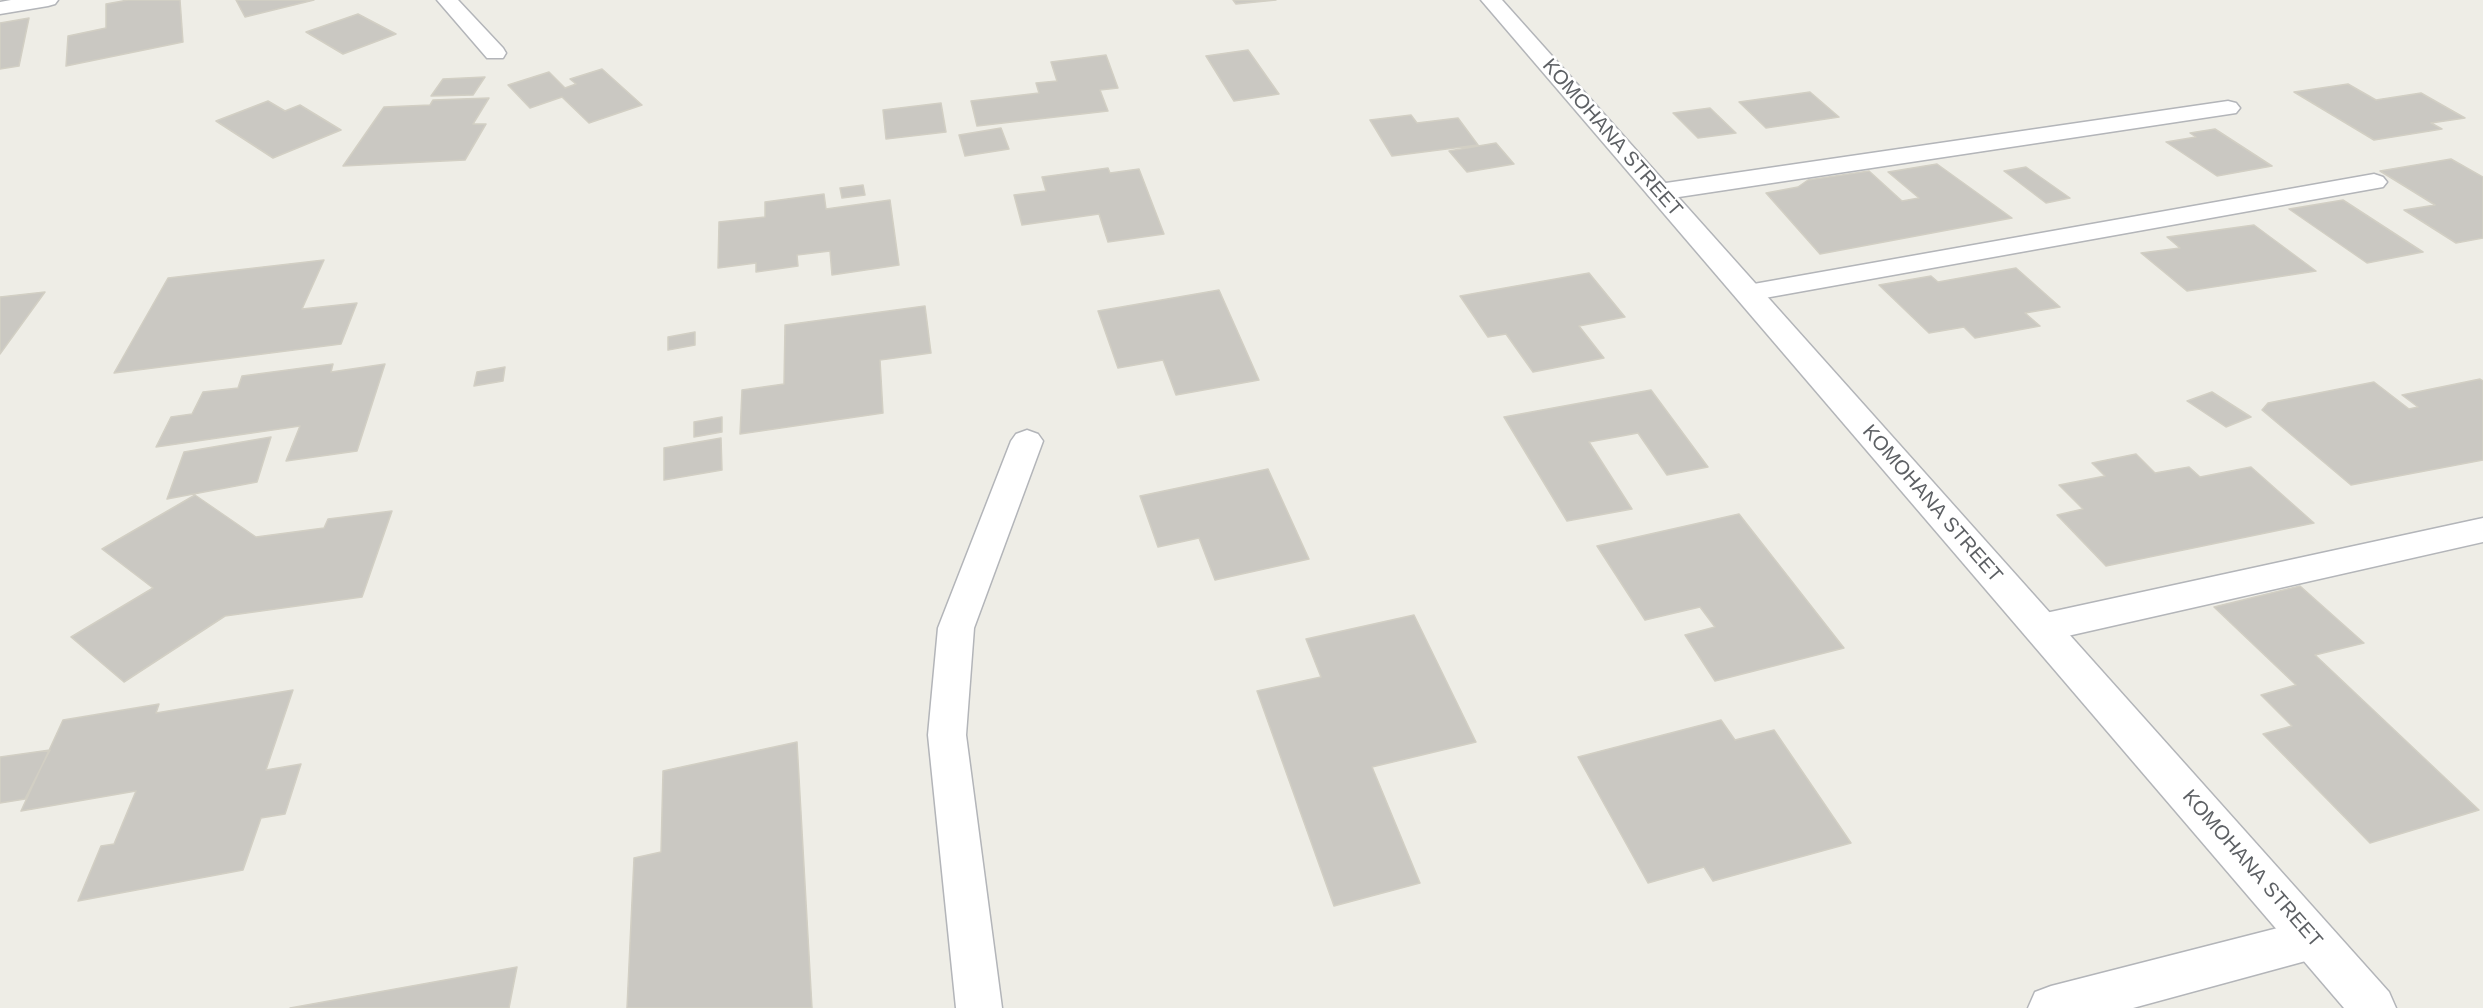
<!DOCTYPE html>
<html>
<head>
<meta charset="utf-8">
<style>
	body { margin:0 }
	canvas { display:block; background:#eeede6 }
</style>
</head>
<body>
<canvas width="2483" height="1008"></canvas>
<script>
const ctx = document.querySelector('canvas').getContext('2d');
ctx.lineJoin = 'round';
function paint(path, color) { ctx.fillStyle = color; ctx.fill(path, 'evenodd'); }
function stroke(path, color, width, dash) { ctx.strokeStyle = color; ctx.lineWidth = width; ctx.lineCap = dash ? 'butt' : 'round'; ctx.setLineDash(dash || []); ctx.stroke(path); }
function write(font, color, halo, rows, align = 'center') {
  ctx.font = font + ' Arial,sans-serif'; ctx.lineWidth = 5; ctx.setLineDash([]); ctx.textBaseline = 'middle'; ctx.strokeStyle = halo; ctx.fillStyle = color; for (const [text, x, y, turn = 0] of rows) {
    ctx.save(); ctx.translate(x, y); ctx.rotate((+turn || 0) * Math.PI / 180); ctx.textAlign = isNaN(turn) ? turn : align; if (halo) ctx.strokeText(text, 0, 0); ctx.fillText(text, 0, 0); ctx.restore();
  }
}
const building = new Path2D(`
	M128 0H180L183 42 66 66 68 36 106 28V4Z
	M236 0H314L245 17Z
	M1233 0H1276L1236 4Z
	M358 14 396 34 343 54 306 32Z
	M29 18 19 66 0 69V23Z
	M1248 50 1279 94 1234 101 1206 56Z
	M1106 55 1118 88 1100 90 1108 111 977 126 971 101 1039 93 1036 83 1057 81 1051 62Z
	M602 69 642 105 589 123 562 97 530 108 508 85 549 72 565 88 576 84 570 79Z
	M485 77 473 95 431 96 443 79Z
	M2348 84 2376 100 2421 93 2465 118 2431 123 2442 129 2374 140 2294 92Z
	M1810 92 1839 117 1766 128 1739 102Z
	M489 98 473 124H486L465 160 343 166 384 107 430 105 433 100Z
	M268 101 285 111 300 105 341 130 273 158 216 121Z
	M941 103 946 132 886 139 883 110Z
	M1710 108 1736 133 1698 138 1673 113Z
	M1411 115 1417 123 1458 118 1478 145 1392 156 1370 120Z
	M1001 128 1009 149 965 156 959 135Z
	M2215 129 2272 166 2217 176 2166 142 2196 137 2190 133Z
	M1496 143 1514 164 1467 172 1449 151Z
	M2451 159 2483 177V238L2456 243 2404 210 2435 205 2380 171Z
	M1937 164 2012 218 1820 254 1766 193 1798 187 1808 180 1869 171 1902 201 1919 198 1888 172Z
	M2026 167 2070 198 2046 203 2004 171Z
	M1108 168 1110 173 1139 169 1164 234 1108 242 1099 214 1022 225 1014 195 1046 191 1042 177Z
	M863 185 865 195 842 198 840 188Z
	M824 194 826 209 890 200 899 265 832 275 830 251 797 255 798 266 756 272V263L718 268 719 222 765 217V202Z
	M2343 200 2423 252 2367 263 2289 209Z
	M2254 225 2316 271 2187 291 2141 253 2180 248 2167 237Z
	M324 260 302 309 357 303 341 344 114 373 168 278Z
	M2016 268 2060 307 2025 313 2040 326 1975 338 1964 327 1929 333 1879 285 1931 276 1938 282Z
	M1589 273 1625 317 1579 326 1604 358 1533 372 1506 334 1488 337 1460 296Z
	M1219 290 1259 380 1176 395 1163 360 1118 368 1098 311Z
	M45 292 0 354V297Z
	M925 306 931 353 880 360 883 413 740 434 742 390 784 384 785 325Z
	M695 332V345L668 350V337Z
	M333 364 331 372 385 364 357 451 286 461 300 426 156 447 171 417 192 414 203 392 238 388 242 376Z
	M505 367 503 381 474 386 477 372Z
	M2480 379 2483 381V460L2351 485 2262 410 2268 403 2374 382 2409 409 2418 407 2402 395Z
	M1651 390 1708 467 1667 475 1638 433 1589 442 1632 509 1567 521 1504 417Z
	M2212 392 2251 417 2226 427 2187 401Z
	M722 417V432L694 437V422Z
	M271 437 257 482 167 499 184 452Z
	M721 438 722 470 664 480V448Z
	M2136 454 2155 473 2189 467 2200 477 2251 467 2314 523 2106 566 2057 515 2083 509 2059 485 2105 476 2092 463Z
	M1268 469 1309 559 1215 580 1199 538 1158 547 1140 496Z
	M195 495 256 537 324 528 328 519 392 511 362 597 225 616 124 682 71 637 153 588 102 549Z
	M1739 514 1844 648 1715 681 1685 635 1715 627 1700 607 1645 620 1597 546Z
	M2300 586 2364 643 2315 655 2479 810 2370 843 2263 734 2292 726 2261 695 2296 685 2214 607Z
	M1414 615 1476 742 1372 767 1420 883 1334 906 1257 691 1321 677 1306 639Z
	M293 690 266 770 301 764 285 814 261 818 243 870 78 901 101 846 114 844 136 791 21 811 63 720 159 704 156 713Z
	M1721 720 1735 740 1774 730 1851 843 1713 881 1704 867 1648 883 1578 757Z
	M797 742 812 1008H627L634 858 661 852 663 771Z
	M50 750 25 799 0 803V757Z
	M517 967 509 1008H290Z`);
paint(building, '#cac8c2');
stroke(building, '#d2cfc4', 1.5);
const minor = new Path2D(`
	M11 0H58L55 4 48 6 0 14V2Z
	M437 0H458L503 48 506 53 503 58H487Z
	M2228 101 2236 103 2240 108 2236 113 1659 200 1650 197 1646 192 1650 187 1659 184Z
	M2374 174 2383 177 2387 182 2383 187 1748 301 1738 299 1734 293 1738 287 1748 285Z
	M1027 430 1038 434 1043 441 974 628 966 735 1002 1008H956L928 735 938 628 1011 441 1016 434Z
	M2483 518V542L2041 642 2028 638 2023 628 2028 618 2041 614Z
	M2313 919 2328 925 2335 939 2328 953 2313 959 2133 1008H2028L2035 992 2051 986Z`);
const tertiary = new Path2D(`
	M1481 0H1502L2389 992 2396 1008H2344Z`);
stroke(minor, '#b3b5b9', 3);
stroke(tertiary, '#b3b5b9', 3);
paint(minor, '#fff');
paint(tertiary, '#fff');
write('20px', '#5d6064', '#fff', [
	["KOMOHANA STREET",1612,138,49],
	["KOMOHANA STREET",1932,504,49],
	["KOMOHANA STREET",2252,869,49]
]);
</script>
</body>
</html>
